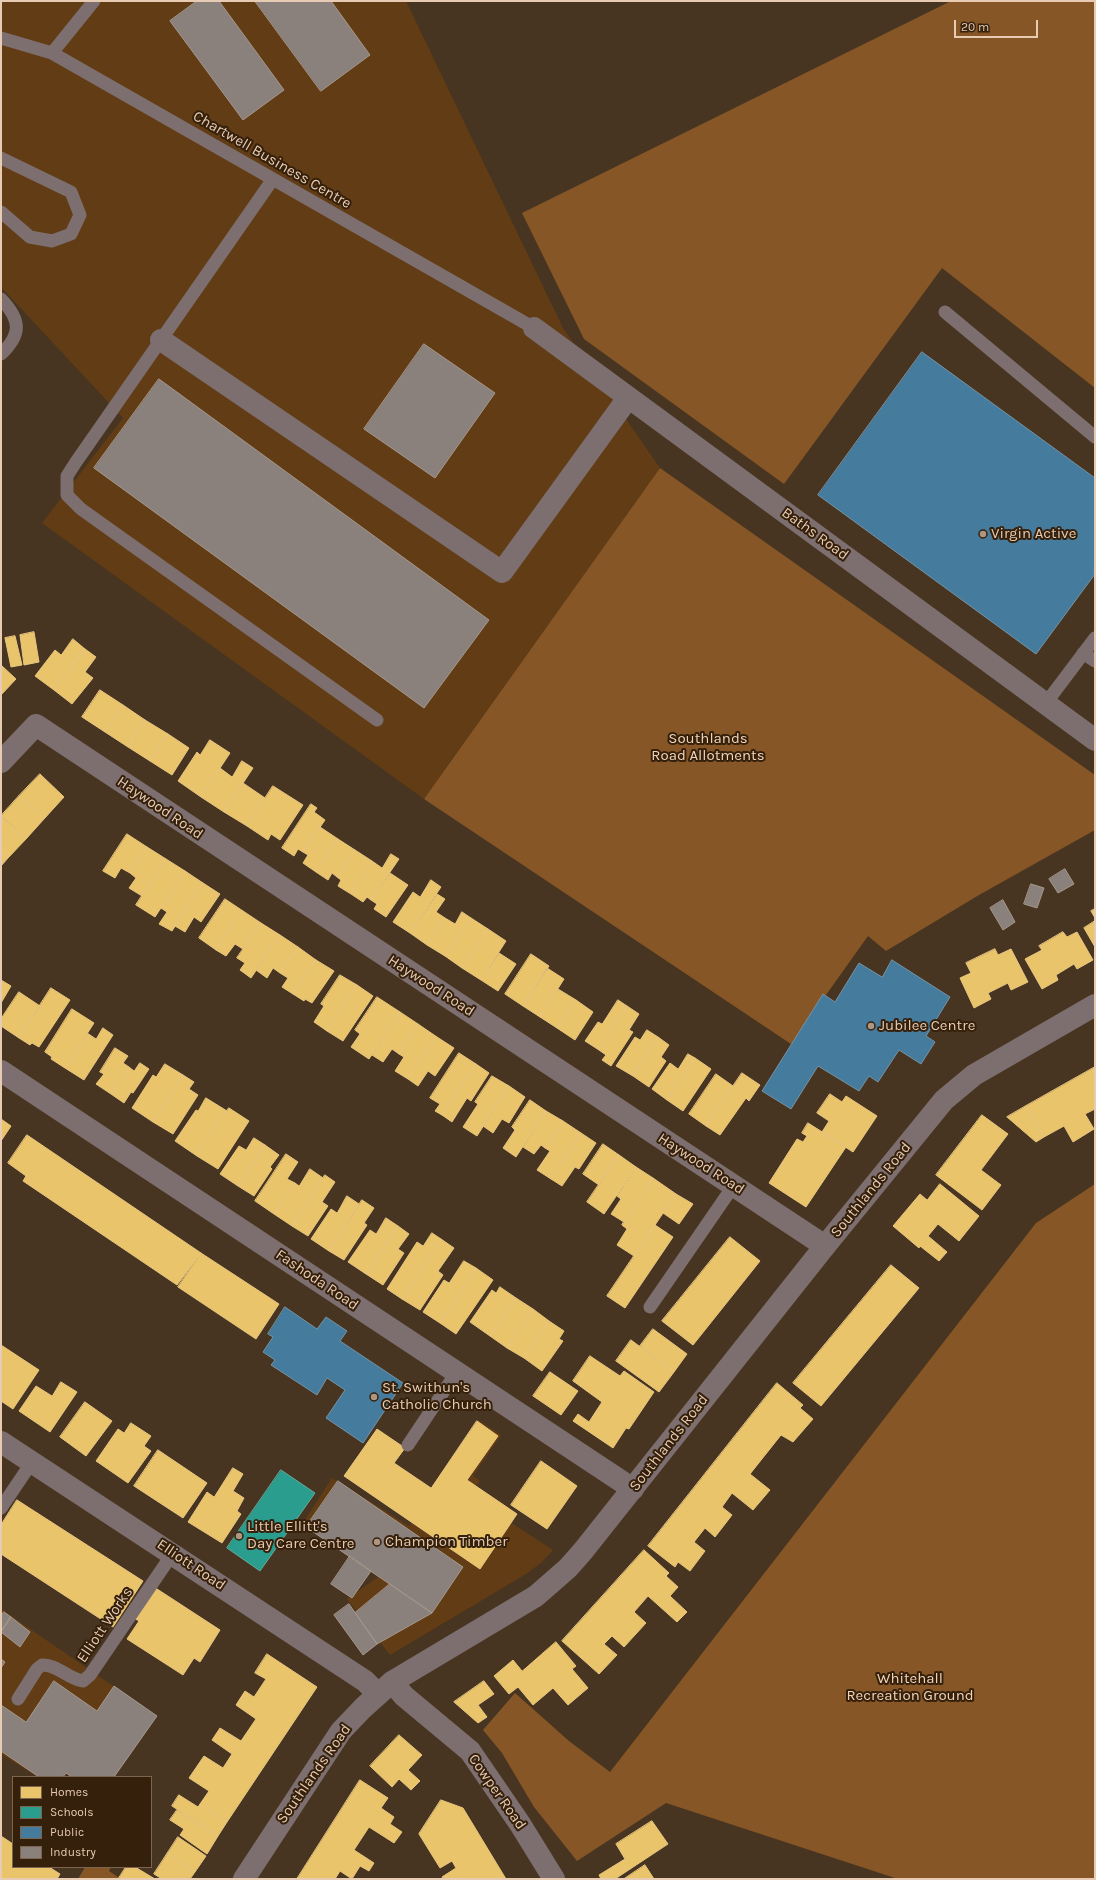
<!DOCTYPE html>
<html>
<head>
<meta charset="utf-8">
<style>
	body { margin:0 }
	#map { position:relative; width:1096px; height:1880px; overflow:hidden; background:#483521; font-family:Karla,sans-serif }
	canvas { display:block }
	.frame { position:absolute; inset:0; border:2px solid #e7cbb3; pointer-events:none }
	.legend { position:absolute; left:12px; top:1776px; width:140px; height:92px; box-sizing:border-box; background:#35200c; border:1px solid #7c644f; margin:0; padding:5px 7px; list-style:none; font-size:12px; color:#e7cbb3 }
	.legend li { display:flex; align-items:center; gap:8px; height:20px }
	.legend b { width:20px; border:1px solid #7c644f }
	.scale { position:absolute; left:954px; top:20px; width:84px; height:18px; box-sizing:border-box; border:2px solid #e7cbb3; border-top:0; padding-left:5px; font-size:12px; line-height:14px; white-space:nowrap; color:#e7cbb3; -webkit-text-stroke:3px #35200c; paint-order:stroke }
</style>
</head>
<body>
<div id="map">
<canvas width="1096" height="1880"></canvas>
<div class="frame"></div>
<ul class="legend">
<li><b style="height:11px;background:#e9c46a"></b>Homes</li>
<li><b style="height:11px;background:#2a9d8f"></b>Schools</li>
<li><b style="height:11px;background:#457b9d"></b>Public</li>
<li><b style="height:11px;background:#8a817c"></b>Industry</li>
</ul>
<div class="scale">20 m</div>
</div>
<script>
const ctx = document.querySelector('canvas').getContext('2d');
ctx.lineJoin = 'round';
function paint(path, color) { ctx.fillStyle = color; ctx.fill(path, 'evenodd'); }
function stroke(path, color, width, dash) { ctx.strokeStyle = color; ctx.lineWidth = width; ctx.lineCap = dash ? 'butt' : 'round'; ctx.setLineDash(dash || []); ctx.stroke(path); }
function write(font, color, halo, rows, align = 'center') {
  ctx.font = font + ' Karla,sans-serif'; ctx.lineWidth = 4; ctx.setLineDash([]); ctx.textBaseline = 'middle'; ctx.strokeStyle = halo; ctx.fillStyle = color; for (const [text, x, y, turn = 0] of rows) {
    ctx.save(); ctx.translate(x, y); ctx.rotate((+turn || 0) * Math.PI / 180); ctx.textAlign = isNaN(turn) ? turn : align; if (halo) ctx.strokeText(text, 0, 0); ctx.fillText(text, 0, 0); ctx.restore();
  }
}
paint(new Path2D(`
	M1 1H406L563 328 660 468 424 799 42 523 123 418 1 287Z
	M478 1420 501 1435 473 1476 480 1481 476 1486 502 1503 498 1508 510 1522 553 1550 541 1563 526 1574 390 1655 347 1599 378 1577 303 1523 332 1478 409 1526Z
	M1 1609 157 1716 114 1777H72L66 1773 63 1777H38L1 1754Z`), '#623c14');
paint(new Path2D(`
	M951 1H1095V388L942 268 784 484 584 339 522 213Z
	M660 468 1095 775V830L979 895 886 951 868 936 791 1044 424 799Z
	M1095 1184V1879H898L666 1803 577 1861 534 1807 502 1753 483 1730 515 1693 569 1741 610 1772 1036 1223Z
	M85 1867H111L109 1871 121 1879H78Z`), '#865626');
const homes = new Path2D(`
	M34 632 39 662 24 665 20 635Z
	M15 636 22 665 11 667 5 638Z
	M73 639 85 649 54 690 35 676 55 650 61 655Z
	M85 649 96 657 85 672 93 678 72 704 54 690Z
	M1 665 16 679 1 695Z
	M100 690 123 705 105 732 82 717Z
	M123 705 145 720 128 747 105 732Z
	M145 720 168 734 150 761 128 747Z
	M168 734 189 748 172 775 150 761Z
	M210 740 230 753 201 797 178 781 197 752 200 755Z
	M242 761 253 768 224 812 201 797 220 768 232 777Z
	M40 774 64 797 44 819 19 796Z
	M243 783 265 798 247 826 224 812Z
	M273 786 303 805 280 840 271 834 268 840 247 826Z
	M19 796 44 819 26 839 1 816Z
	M311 804 317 808 314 812 325 820 303 852 298 849 294 856 282 848Z
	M3 817 26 839 8 858 1 852V819Z
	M320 827 338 839 316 872 303 863 308 855 303 852Z
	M127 834 147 847 130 873 121 868 115 878 103 871Z
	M338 839 355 850 337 877 332 873 328 880 316 872Z
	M147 847 166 859 142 896 129 888 136 878 130 873Z
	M355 850 372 861 351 894 338 886 341 880 337 877Z
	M1 852 8 858 1 866Z
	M391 854 399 859 371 900 367 897 363 902 351 894 372 861 382 868Z
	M166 859 185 871 155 917 136 905Z
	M185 871 203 883 172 931 159 924 167 912 161 908Z
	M390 873 408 885 386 917 374 909 377 904 371 900Z
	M431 880 441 887 410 933 393 922 413 892 420 897Z
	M203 883 220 894 201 922 194 917 185 932 175 926Z
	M437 894 445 899 436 912 445 918 427 945 410 933Z
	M225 899 243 911 216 950 199 938Z
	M1095 909V918L1091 911Z
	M243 911 261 923 243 949 235 944 226 956 216 950Z
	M462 912 471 918 445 956 427 945 445 918 455 924Z
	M471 918 488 929 462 968 445 956Z
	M1095 921V947L1084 928Z
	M261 923 280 935 251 978 240 970 245 963 237 958Z
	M488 929 506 941 481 980 462 968Z
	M1063 932 1067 937 1077 932 1093 960 1077 969 1074 964 1056 975 1058 980 1042 989 1025 959 1042 950 1039 946Z
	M280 935 298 947 280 973 273 968 267 978 256 970Z
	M298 947 316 960 293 994 282 987 288 978 280 973Z
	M995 949 998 955 1011 949 1028 982 1011 990 1008 983 988 993 991 999 974 1008 960 978 971 973 966 963Z
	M499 953 516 964 498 991 481 980Z
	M531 954 549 966 523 1006 505 994Z
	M316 960 334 971 312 1003 305 999 304 1001 293 994Z
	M547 968 564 979 540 1017 523 1006Z
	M340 975 357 985 327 1031 314 1022 324 1006 321 1004Z
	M1 980 11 986 1 1003Z
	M357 985 373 996 343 1041 327 1031Z
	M51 988 70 1000 39 1047 32 1043 30 1045 19 1038Z
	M558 989 576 1000 557 1028 540 1017Z
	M19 992 40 1006 19 1038 1 1026V1019Z
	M377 997 400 1012 369 1059 351 1047 360 1034 355 1030Z
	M576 1000 593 1012 575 1040 557 1028Z
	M618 1000 627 1006 599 1050 585 1041 598 1022 602 1024Z
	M627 1006 639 1014 629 1030 633 1032 611 1066 602 1060 606 1055 599 1050Z
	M72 1009 94 1023 65 1068 51 1059 52 1057 45 1052Z
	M400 1012 418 1024 399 1054 392 1049 383 1062 372 1055Z
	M418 1024 437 1037 408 1079 395 1071 404 1057 399 1054Z
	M103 1028 113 1035 84 1080 65 1068 87 1033 96 1039Z
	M647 1030 658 1037 633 1076 616 1066 635 1037 640 1040Z
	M437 1037 454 1048 435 1076 428 1071 418 1086 408 1079Z
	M658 1037 669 1045 661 1057 666 1061 649 1087 633 1076Z
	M115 1048 128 1056 123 1063 129 1067 111 1094 96 1084 104 1074 100 1072Z
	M459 1053 476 1064 442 1115 435 1111 440 1104 430 1098Z
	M688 1054 695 1058 667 1100 652 1089 670 1063 678 1069Z
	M695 1058 711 1069 683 1111 667 1100Z
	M140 1063 149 1069 133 1093 131 1092 124 1103 111 1094 129 1067 134 1071Z
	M165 1064 183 1075 153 1122 132 1108 153 1075 156 1077Z
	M476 1064 489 1073 471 1101 467 1098 452 1122 442 1115Z
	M1095 1067V1109L1085 1114 1094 1129 1073 1142 1064 1126 1044 1137 1026 1106Z
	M742 1073 760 1085 749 1101 746 1098 720 1135 706 1126Z
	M716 1074 733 1086 706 1126 689 1114Z
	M183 1075 194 1082 189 1089 198 1095 173 1134 153 1122Z
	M492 1076 509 1086 477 1136 463 1127 478 1104 475 1102Z
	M509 1086 525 1097 509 1123 502 1119 493 1133 483 1126Z
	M830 1094 842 1102 846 1096 877 1116 853 1152 822 1132 829 1121 817 1113Z
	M206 1098 227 1111 197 1156 175 1141 196 1110 198 1111Z
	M530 1100 546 1111 516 1157 503 1148 515 1130 512 1127Z
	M1026 1106 1044 1137 1036 1142 1007 1117Z
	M229 1108 249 1121 218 1169 197 1156Z
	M546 1111 563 1121 545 1148 541 1145 534 1154 523 1147Z
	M982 1115 1008 1134 981 1170 1001 1185 982 1210 936 1175Z
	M1 1119 11 1126 1 1141Z
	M563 1121 581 1133 551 1179 537 1170 550 1151 545 1148Z
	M808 1123 846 1147 806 1207 769 1183 797 1139 803 1142 807 1136 802 1133Z
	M581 1133 596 1143 579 1169 575 1167 562 1186 551 1179Z
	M27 1135 201 1253 177 1285 23 1181 26 1176 8 1163Z
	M254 1138 265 1145 238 1186 220 1174 239 1146 246 1150Z
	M603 1144 619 1155 599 1185 583 1174Z
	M265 1145 279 1155 270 1167 272 1169 254 1196 238 1186Z
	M286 1154 298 1162 287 1179 295 1183 274 1214 255 1201Z
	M619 1155 636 1167 604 1214 587 1202Z
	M636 1167 653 1178 624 1222 611 1214 621 1199 617 1196Z
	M310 1169 323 1178 292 1226 274 1214 295 1183 299 1186Z
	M325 1175 335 1182 322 1202 328 1206 308 1236 292 1226Z
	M653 1178 676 1194 634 1256 617 1245 627 1229 622 1225Z
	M940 1184 979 1216 959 1241 938 1224 928 1236 947 1252 939 1261 920 1246 919 1248 893 1226 920 1194 927 1200Z
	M676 1194 693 1204 679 1224 663 1213Z
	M347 1196 359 1204 329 1251 311 1239 331 1209 337 1213Z
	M362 1200 374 1208 364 1223 367 1225 344 1260 329 1251Z
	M386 1218 398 1226 366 1274 348 1262 370 1230 376 1234Z
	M655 1225 673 1237 625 1308 607 1296Z
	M398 1226 409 1234 398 1249 404 1253 383 1285 366 1274Z
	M432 1233 441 1239 402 1299 387 1289 417 1242 423 1246Z
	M730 1237 760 1261 693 1345 662 1321Z
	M441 1239 454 1248 438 1271 443 1275 420 1310 402 1299Z
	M201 1253 279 1304 256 1339 178 1287Z
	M464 1261 476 1268 440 1323 423 1312 444 1280 449 1283Z
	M891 1265 919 1288 821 1406 793 1383Z
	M476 1268 493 1280 456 1334 440 1323Z
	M500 1287 516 1298 490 1336 470 1322 492 1290 496 1293Z
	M516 1298 533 1309 507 1348 490 1336Z
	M533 1309 549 1321 524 1358 507 1348Z
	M549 1321 564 1331 559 1339 563 1341 542 1371 524 1358Z
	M653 1329 687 1354 674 1372 640 1346Z
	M631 1340 674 1372 659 1392 616 1361Z
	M1 1345 39 1370 13 1409 1 1401Z
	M590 1356 620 1376 624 1371 654 1392 629 1429 626 1428 613 1448 573 1421 578 1414 589 1422 602 1402 573 1381Z
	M550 1372 578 1391 561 1415 533 1396Z
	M61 1382 77 1392 50 1432 19 1411 36 1386 52 1396Z
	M777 1383 803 1405 800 1408 813 1419 793 1442 781 1435 750 1474 770 1490 753 1510 732 1493 722 1507 732 1515 715 1537 705 1528 694 1542 705 1551 690 1571 678 1562 675 1567 648 1546Z
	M85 1402 112 1421 86 1456 60 1437Z
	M477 1421 498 1436 467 1480 517 1514 480 1569 344 1476 377 1429 405 1448 394 1463 431 1488Z
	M131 1423 151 1436 144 1446 151 1451 128 1483 96 1461 118 1429 124 1433Z
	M158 1450 207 1483 183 1518 134 1486Z
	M541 1461 577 1486 547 1529 511 1505Z
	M233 1468 243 1474 233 1491 244 1498 237 1511 241 1514 222 1543 188 1522 207 1492 214 1497Z
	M17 1500 143 1581 113 1627 1 1554V1525Z
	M644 1550 669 1573 666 1576 678 1587 670 1596 687 1612 677 1622 648 1596 634 1612 646 1623 624 1647 612 1636 604 1644 617 1655 599 1674 562 1641Z
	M154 1587 220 1630 200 1662 194 1658 183 1675 127 1639 139 1621 134 1618Z
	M556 1642 576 1666 572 1669 588 1688 568 1705 553 1688 533 1705 518 1687 509 1694 494 1676 513 1660 522 1671Z
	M267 1654 317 1687 227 1822 200 1804 209 1791 189 1778 204 1756 223 1768 232 1754 212 1740 220 1728 241 1741 256 1719 236 1705 245 1691 254 1697 266 1679 255 1673Z
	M484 1681 494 1694 478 1705 487 1717 478 1723 454 1702Z
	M399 1735 422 1755 408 1770 420 1781 411 1790 399 1779 392 1787 370 1766Z
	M360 1780 388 1798 381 1808 394 1817 390 1824 402 1832 394 1843 369 1827 354 1850 374 1863 369 1871 360 1866 352 1879 340 1871 335 1879H297Z
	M179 1795 198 1807 200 1804 227 1822 218 1836 172 1806Z
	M441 1800 463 1808 506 1879H443L442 1877 456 1868 452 1861 440 1868 419 1834Z
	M177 1810 218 1836 207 1854 180 1835 184 1829 170 1820Z
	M652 1821 668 1844 615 1879H601L599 1875 625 1859 616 1844Z
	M1 1836 13 1844V1867H49L60 1874 57 1879H1Z
	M178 1837 206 1856 195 1872 167 1854Z
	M167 1854 195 1872 190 1879H162L154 1874Z
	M645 1865 654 1879H624Z
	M126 1867H135L155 1879H121L119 1878Z`);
paint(homes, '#e9c46a');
stroke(homes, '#e8c680', 1);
const schools = new Path2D(`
	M281 1470 315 1493 260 1571 227 1548Z`);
paint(schools, '#2a9d8f');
stroke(schools, '#63ab9a', 1);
const public = new Path2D(`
	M922 352 1095 478V574L1036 654 818 495Z
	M892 960 950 997 926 1036 935 1042 921 1064 899 1050 878 1082 869 1076 859 1091 818 1066 791 1109 762 1091 823 994 835 1002 859 963 882 977Z
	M285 1307 317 1329 326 1317 347 1331 340 1341 403 1383 363 1443 326 1418 345 1390 327 1378 317 1395 271 1365 275 1360 263 1352 273 1337 268 1334Z`);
paint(public, '#457b9d');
stroke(public, '#7693a4', 1);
const industry = new Path2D(`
	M197 1H219L284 90 243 120 170 21Z
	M255 1H331L370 55 321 91Z
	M424 344 495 393 435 478 364 429Z
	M159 379 489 620 424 708 94 468Z
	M1065 869 1074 884 1058 893 1049 879Z
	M1031 884 1044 888 1037 908 1024 904Z
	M1003 900 1015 922 1003 930 990 908Z
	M338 1481 463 1567 432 1613 306 1527Z
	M350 1556 371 1571 352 1598 331 1584Z
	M390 1584 432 1613 377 1644 355 1613Z
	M349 1604 377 1644 363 1655 334 1615Z
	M4 1612 11 1617 1 1632V1616Z
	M11 1617 30 1632 20 1647 1 1632Z
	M1 1659 5 1662 1 1668Z
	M54 1681 97 1711 114 1686 157 1716 114 1777H72L66 1773 63 1777H39L1 1751V1705L26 1722Z`);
paint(industry, '#8a817c');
stroke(industry, '#a6978c', 1);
stroke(new Path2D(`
	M94 1 52 53 534 328
	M1 38 52 53
	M1 158 71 192 80 215 71 234 52 241 30 237 1 212
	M273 179 76 462 67 476V495L81 509 377 720
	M1 299C21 320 22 334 1 354
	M945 312 1095 437
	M1083 653 1095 661
	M1046 703 1095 638
	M650 1307 734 1185
	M408 1445 456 1373
	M1 1508 32 1462
	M18 1699 37 1669 42 1665C57 1664 68 1679 83 1681L90 1675 173 1553`), '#7d6f6f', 13);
stroke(new Path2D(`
	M534 328 1095 740
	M161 340 502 572 628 398
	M1 762 36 725 825 1246
	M1 1071 633 1489
	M1 1442 365 1681 378 1694
	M392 1682 404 1696 470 1751 520 1824 554 1879`), '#7d6f6f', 22);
stroke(new Path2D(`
	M244 1879 341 1731 363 1708 392 1682 536 1596 568 1568 583 1551 825 1246 944 1100 974 1075 1095 1005`), '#7d6f6f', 22);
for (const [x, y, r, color] of [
	[983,534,4,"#af9680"],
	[871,1026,4,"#af9680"],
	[374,1397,4,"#af9680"],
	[239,1536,4,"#af9680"],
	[377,1542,4,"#af9680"]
]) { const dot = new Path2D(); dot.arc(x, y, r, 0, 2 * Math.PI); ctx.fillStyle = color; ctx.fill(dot); stroke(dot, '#35200c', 1.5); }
write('15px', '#e7cbb3', '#35200c', [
	["Chartwell Business Centre",272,160,30],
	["Baths Road",815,534,36],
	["Haywood Road",160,808,34],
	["Haywood Road",431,986,33],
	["Haywood Road",701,1164,33],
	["Southlands Road",871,1190,-51],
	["Fashoda Road",317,1280,34],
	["Southlands Road",669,1443,-52],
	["Elliott Road",191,1565,34],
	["Elliott Works",105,1625,-56],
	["Southlands Road",314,1774,-55],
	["Cowper Road",497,1792,55]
]);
write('15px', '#e7cbb3', '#35200c', [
	["Virgin Active",991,534],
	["Jubilee Centre",879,1026],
	["St. Swithun's",382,1388],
	["Catholic Church",382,1405],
	["Little Ellitt's",247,1527],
	["Day Care Centre",247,1544],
	["Champion Timber",385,1542]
], 'left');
write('15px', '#f4d4b8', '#35200c', [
	["Southlands",708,739],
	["Road Allotments",708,756],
	["Whitehall",910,1679],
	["Recreation Ground",910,1696]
]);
</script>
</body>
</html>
